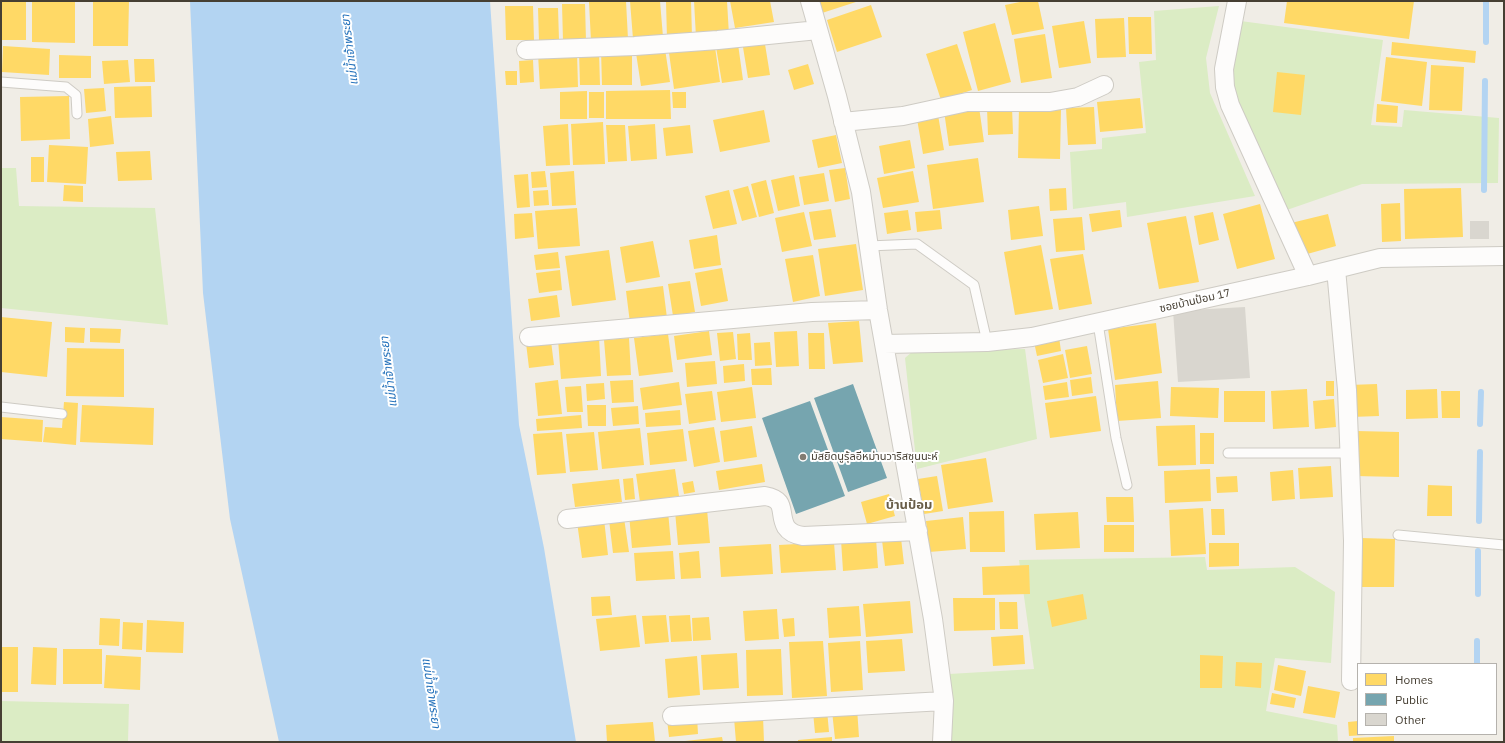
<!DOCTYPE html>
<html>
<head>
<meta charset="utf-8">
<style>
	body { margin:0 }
	#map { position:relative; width:1505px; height:743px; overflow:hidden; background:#f0ede6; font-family:"IBM Plex Sans",sans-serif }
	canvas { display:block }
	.frame { position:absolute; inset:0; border:2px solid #463f33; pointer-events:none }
	.legend { position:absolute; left:1357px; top:663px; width:140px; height:72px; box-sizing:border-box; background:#fff; border:1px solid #b5b2ad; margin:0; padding:5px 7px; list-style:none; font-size:12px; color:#463f33 }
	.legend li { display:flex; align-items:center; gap:8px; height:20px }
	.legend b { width:20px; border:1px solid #b5b2ad }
</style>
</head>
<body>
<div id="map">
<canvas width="1505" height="743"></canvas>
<div class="frame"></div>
<ul class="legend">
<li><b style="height:11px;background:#ffd966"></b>Homes</li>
<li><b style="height:11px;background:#76a5af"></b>Public</li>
<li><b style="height:11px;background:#d9d6cf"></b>Other</li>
</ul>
</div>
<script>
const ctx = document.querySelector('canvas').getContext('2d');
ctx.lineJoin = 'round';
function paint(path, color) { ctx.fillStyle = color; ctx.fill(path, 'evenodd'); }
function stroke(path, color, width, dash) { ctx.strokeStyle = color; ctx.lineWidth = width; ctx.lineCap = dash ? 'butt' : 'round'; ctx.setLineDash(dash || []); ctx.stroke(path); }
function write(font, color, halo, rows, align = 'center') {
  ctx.font = font + ' "IBM Plex Sans","Noto Sans Thai",sans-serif'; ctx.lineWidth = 4; ctx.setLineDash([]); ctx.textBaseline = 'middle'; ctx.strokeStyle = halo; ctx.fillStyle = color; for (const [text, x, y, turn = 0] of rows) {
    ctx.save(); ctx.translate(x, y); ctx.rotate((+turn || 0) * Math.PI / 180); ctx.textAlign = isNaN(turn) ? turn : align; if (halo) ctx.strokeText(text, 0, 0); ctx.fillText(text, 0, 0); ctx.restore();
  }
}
paint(new Path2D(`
	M1219 6 1206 58 1210 93 1255 196 1127 217 1126 202 1073 209 1070 152 1102 149V138L1146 133 1139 62 1156 60 1154 11Z
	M1233 20 1383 40 1371 125 1402 127 1404 110 1499 118 1498 183 1362 184 1281 212 1226 85Z
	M1 168H16L19 206 155 208 168 325 1 308Z
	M1025 349 1037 439 917 469 905 358 913 351Z
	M1205 557 1207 570 1295 567 1335 592 1331 663 1275 658 1266 711 1337 725 1338 742H948L949 674 1034 669 1019 560Z
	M1 701 129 704 128 742H1Z`), '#dbecc4');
paint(new Path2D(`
	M190 1H490L519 425 544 548 576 742H279L230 519 203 293Z`), '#b3d4f2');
paint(new Path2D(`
	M1 1H26V40H1Z
	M32 1H75V43L32 42Z
	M93 1H129L128 46H93Z
	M626 1 628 39 591 41 589 2Z
	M630 1H660L663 37 633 39Z
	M691 1 692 37 667 38 666 2Z
	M694 1H727L729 35 696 37Z
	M730 1H770L774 22 735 28Z
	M818 1H859L822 13Z
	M1025 1H1038L1044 29 1012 35 1005 5Z
	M1287 1H1414L1409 39 1284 23Z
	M562 4H585L586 41H563Z
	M871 5 882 37 837 52 827 20Z
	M505 6H533L534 40H506Z
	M538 8H558L559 40 539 41Z
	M1128 17H1151L1152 54H1129Z
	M1124 18 1126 57 1097 58 1095 19Z
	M1084 21 1091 63 1059 68 1052 26Z
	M995 23 1011 82 978 91 963 32Z
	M1045 34 1052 78 1021 83 1014 39Z
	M764 38 770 75 748 78 742 41Z
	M1392 42 1476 51 1475 63 1391 55Z
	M738 44 743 80 722 83 716 47Z
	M957 44 972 90 941 100 926 54Z
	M3 46 50 49 49 75 2 72Z
	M715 47 720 82 674 89 669 53Z
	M665 49 670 82 641 86 636 53Z
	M601 50H632V85H602Z
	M599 51 600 85H580L579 52Z
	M577 52 578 87 540 89 538 54Z
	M59 55 91 56V78H59Z
	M1386 57 1427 62 1422 106 1381 101Z
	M134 59H154L155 82H135Z
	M128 60 130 82 104 84 102 61Z
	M533 60 534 82 520 83 519 61Z
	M808 64 814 84 794 90 788 70Z
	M1431 65 1464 67 1462 111 1429 110Z
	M505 71H517V85H506Z
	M1277 72 1305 75 1301 115 1273 112Z
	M151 86 152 117 115 118 114 87Z
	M104 88 106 111 86 113 84 89Z
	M670 90 671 119H606V91Z
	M587 91V119H560V92Z
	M589 92H604V118H589Z
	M672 92H686V108H673Z
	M69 96 70 139 21 141 20 97Z
	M1140 98 1143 128 1100 132 1097 102Z
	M1377 104 1398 106 1397 123 1376 122Z
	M979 107 984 142 949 146 944 111Z
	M1012 107 1013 134 988 135 987 108Z
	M1019 107 1061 108 1060 159 1018 158Z
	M1094 107 1096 144 1068 145 1066 108Z
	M764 110 770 142 720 152 713 120Z
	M938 115 944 150 923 154 917 119Z
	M111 116 114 144 90 147 88 119Z
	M603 122 605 164 573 165 571 124Z
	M568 124 570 165 546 166 543 126Z
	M655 124 657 159 631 161 628 126Z
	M606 125H625L627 161 608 162Z
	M690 125 693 153 666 156 663 128Z
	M836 135 842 163 818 168 812 140Z
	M910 140 915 168 884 174 879 146Z
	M49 145 88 147 86 184 47 182Z
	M150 151 152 180 118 181 116 152Z
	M31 157H44V182H31Z
	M978 158 984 202 933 209 927 165Z
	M845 168 850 199 835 202 829 170Z
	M545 171 547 187 532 188 531 172Z
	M574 171 576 205 552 206 550 173Z
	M913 171 919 202 883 208 877 178Z
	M824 173 829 201 804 205 799 177Z
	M528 174 530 207 517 208 514 175Z
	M794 175 800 206 778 211 771 180Z
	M766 180 774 213 759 217 751 184Z
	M64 185 83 186V202L63 201Z
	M748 186 757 217 742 221 733 190Z
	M1066 188 1067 210 1050 211 1049 189Z
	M1461 188 1463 237 1405 239 1404 189Z
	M548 190 549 205 534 206 533 191Z
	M729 190 737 224 713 229 705 196Z
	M1400 203 1401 241 1382 242 1381 204Z
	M1260 204 1275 259 1237 269 1223 214Z
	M1039 206 1043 236 1011 240 1008 210Z
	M577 208 580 246 538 249 535 211Z
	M831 209 836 237 814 240 809 212Z
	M908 210 911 230 887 234 884 213Z
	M940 210 942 229 917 232 915 212Z
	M1120 210 1122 227 1092 232 1089 214Z
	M804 212 812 246 782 252 775 218Z
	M1213 212 1219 240 1199 245 1194 216Z
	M532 213 534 237 515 239 514 214Z
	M1328 214 1336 246 1300 256 1291 223Z
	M1186 216 1199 282 1159 289 1147 223Z
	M1082 217 1085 250 1056 252 1053 219Z
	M717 235 721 265 694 269 689 240Z
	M653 241 660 277 626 283 620 247Z
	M856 244 863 290 825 296 818 249Z
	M1041 245 1053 309 1015 315 1004 252Z
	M609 250 616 300 572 306 565 256Z
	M558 252 560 268 536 270 534 255Z
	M1083 254 1092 304 1059 310 1050 259Z
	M813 255 820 296 793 302 785 259Z
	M722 268 728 301 701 306 695 273Z
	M560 270 562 290 539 293 536 273Z
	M690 281 695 312 673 316 668 284Z
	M663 286 667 318 630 323 626 291Z
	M557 295 560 317 531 321 528 299Z
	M1 317 52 322 47 377 1 372Z
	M859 321 863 362 833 364 828 323Z
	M1156 323 1162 373 1115 380 1108 329Z
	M65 327 85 328 84 343 65 342Z
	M90 328 121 329 120 343 90 342Z
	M709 331 712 355 677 360 674 336Z
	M797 331 799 366 776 367 774 332Z
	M733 332 736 359 720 361 717 333Z
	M750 333 752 360H738L737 334Z
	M808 333H824L825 369H809Z
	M668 334 673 372 639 376 634 338Z
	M599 337 601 376 561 379 558 339Z
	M1059 337 1061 351 1037 356 1034 342Z
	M629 338 631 375 607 376 604 340Z
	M551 341 554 365 529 368 526 343Z
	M770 342 772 365 755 366 754 343Z
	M1087 346 1092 374 1070 378 1065 350Z
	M67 348 124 349V397L66 396Z
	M1063 354 1068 378 1043 383 1038 360Z
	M715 361 717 384 687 387 685 363Z
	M744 364 745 381 724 383 723 366Z
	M771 368 772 385H752L751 369Z
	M1091 377 1093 393 1072 396 1070 380Z
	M558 380 562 414 538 416 535 383Z
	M633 380 634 402 612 403 610 381Z
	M1158 381 1161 418 1117 421 1115 385Z
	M1326 381H1334V396H1326Z
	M679 382 682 405 643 410 640 388Z
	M1067 382 1069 397 1045 400 1043 386Z
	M604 383 605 399 587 401 586 384Z
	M1377 384 1379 416 1351 417 1349 385Z
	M581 386 583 412H567L565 387Z
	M752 387 756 418 721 422 717 392Z
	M1171 387 1219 388 1218 418 1170 416Z
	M1307 389 1309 427 1273 429 1271 391Z
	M1437 389 1438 418 1406 419V390Z
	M712 391 716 420 689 424 685 394Z
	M1224 391H1265V422H1224Z
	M1441 391H1460V418H1442Z
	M1096 396 1101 431 1050 438 1045 403Z
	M1334 399 1336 427 1315 429 1313 401Z
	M64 402 78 403 76 445 43 442 45 427 62 428Z
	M82 405 154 408 153 445 80 442Z
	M587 405H606V426H588Z
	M638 406 639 424 613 426 611 408Z
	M680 410 681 425 646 427 645 413Z
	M581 415 582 428 537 431 536 419Z
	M1 417 43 420 42 442 1 439Z
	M1195 425 1196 465 1158 466 1156 426Z
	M752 426 757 457 724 462 720 431Z
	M714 427 720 462 694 467 688 431Z
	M640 428 644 465 602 469 598 432Z
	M683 429 687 461 650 465 647 433Z
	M1356 431 1399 432V477L1355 476Z
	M562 432 566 473 537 475 533 434Z
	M594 432 598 470 570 472 566 434Z
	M1200 433H1214V464H1200Z
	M986 458 993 502 948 509 941 465Z
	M762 464 765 482 719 490 716 471Z
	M1331 466 1333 497 1300 499 1298 468Z
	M675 469 679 496 640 502 636 474Z
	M1210 469 1211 501 1165 503 1164 471Z
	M1293 470 1295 499 1272 501 1270 472Z
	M937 476 943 511 924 514 918 479Z
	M1237 476 1238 492 1217 493 1216 477Z
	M633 478 635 499 625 500 623 479Z
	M619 479 622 502 575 507 572 484Z
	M693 481 695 492 684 494 682 483Z
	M1428 485 1452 486V516H1427Z
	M889 494 895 516 867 524 861 502Z
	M1106 497H1133L1134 522H1107Z
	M1203 508 1206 554 1171 556 1169 510Z
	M707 509 710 543 678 545 675 511Z
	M1211 509H1224L1225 535H1212Z
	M668 511 671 545 632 548 629 514Z
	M1004 511 1005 552H970L969 512Z
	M1078 512 1080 548 1036 550 1034 514Z
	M963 517 966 549 929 552 926 521Z
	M624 518 629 552 613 553 609 520Z
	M604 519 608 555 582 558 577 522Z
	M1104 525H1134V552H1104Z
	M876 538 878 568 843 571 841 540Z
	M901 538 904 564 885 566 882 540Z
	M1361 538 1395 539 1394 587H1360Z
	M834 542 836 570 781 573 779 545Z
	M1209 543H1239V566L1209 567Z
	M771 544 773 574 721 577 719 547Z
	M673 551 675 579 636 581 634 553Z
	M699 551 701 578 681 579 679 553Z
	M1029 565 1030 594 983 595 982 567Z
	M1083 594 1087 619 1052 627 1047 601Z
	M610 596 612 615 592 616 591 597Z
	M953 598H995V630L954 631Z
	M910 601 913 633 866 637 863 604Z
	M999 602H1017L1018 629H1000Z
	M859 606 861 636 829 638 827 608Z
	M777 609 779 639 745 641 743 611Z
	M636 615 640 647 600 651 596 619Z
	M666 615 669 642 645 644 642 616Z
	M690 615 692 641 671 642 669 616Z
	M709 617 711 640 693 641 692 618Z
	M100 618 120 619 119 646 99 645Z
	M794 618 795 636 784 637 782 619Z
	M147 620 184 622 183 653 146 652Z
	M123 622 143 623 142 650 122 649Z
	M1023 635 1025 664 993 666 991 637Z
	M902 639 905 671 868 673 866 641Z
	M823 641 827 696 792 698 789 642Z
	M860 641 863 690 831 692 828 643Z
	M1 647H18V692H1Z
	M33 647 57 648 56 685 31 684Z
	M63 649H102V684H63Z
	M781 649 783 695 747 696 746 650Z
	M737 653 739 688 703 690 701 655Z
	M106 655 141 657 140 690 104 688Z
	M1200 655 1223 656 1222 688H1200Z
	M697 656 700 695 668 698 665 659Z
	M1236 662 1262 663 1261 688 1235 686Z
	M1278 665 1306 671 1301 696 1274 690Z
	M1308 686 1340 692 1335 718 1303 713Z
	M1272 693 1296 698 1294 708 1270 704Z
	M857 708 859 737 835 739 832 711Z
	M827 710 829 732 815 733 813 712Z
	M697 716 698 734 669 737 667 719Z
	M763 716 764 742H736L734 718Z
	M1358 721V734H1366V735L1349 736 1348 722Z
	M653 722 655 742H607L606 725Z
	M1394 736V742H1353V738Z
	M722 737 723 742H685V741Z
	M832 737V742H798V740Z`), '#ffd966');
paint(new Path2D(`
	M853 384 887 478 848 492 814 398Z
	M810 401 845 496 796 514 762 418Z`), '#76a5af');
stroke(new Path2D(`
	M1486 42V1
	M1484 190 1485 81
	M1480 424 1481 392
	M1479 521 1480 452
	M1478 594V551
	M1477 664V641`), '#b3d4f2', 6);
paint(new Path2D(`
	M1470 221H1489V239H1470Z
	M1245 307 1250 378 1178 382 1173 311Z`), '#d9d6cf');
const lane = new Path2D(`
	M1 82 66 87 76 95 77 114
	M868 246 917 244 974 285 987 342
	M1098 323 1116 438 1127 485
	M1 407 62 414
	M1228 453H1350
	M1398 535 1504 545`);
const street = new Path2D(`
	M810 1 837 96 861 192 878 310 933 619 944 701 942 742
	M1237 1 1224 69 1225 87 1230 105 1308 276
	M526 50 635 46 718 40 818 30
	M843 122 903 116 967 102H1050L1078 97 1104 85
	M1336 269 1347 390 1353 541 1351 681
	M529 337 812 312 878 310
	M884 344 987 342 1032 337 1308 276 1380 258 1504 256
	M567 519 765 496C788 500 778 513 786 527 790 533 796 535 803 536L918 531
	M672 716 944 701`);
stroke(lane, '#cecbc4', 11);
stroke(street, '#cecbc4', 20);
stroke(lane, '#fdfcfb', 9);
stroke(street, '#fdfcfb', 18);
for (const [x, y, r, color] of [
	[803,457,4,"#827c72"]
]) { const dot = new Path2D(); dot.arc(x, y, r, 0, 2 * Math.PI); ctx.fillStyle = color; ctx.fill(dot); stroke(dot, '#fff', 1.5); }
write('11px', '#463f33', '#fff', [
	["ซอยบ้านป้อม 17",1195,301,-13]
]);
write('11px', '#463f33', '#fff', [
	["มัสยิดนูรุ้ลอีหม่านวาริสซุนนะห์",811,457]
], 'left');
write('italic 12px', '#2371bb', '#fff', [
	["แม่น้ำเจ้าพระยา",350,50,-97],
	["แม่น้ำเจ้าพระยา",389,372,-97],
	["แม่น้ำเจ้าพระยา",431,693,82]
]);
write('bold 13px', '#695e49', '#fff', [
	["บ้านป้อม",909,505]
]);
</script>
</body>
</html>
